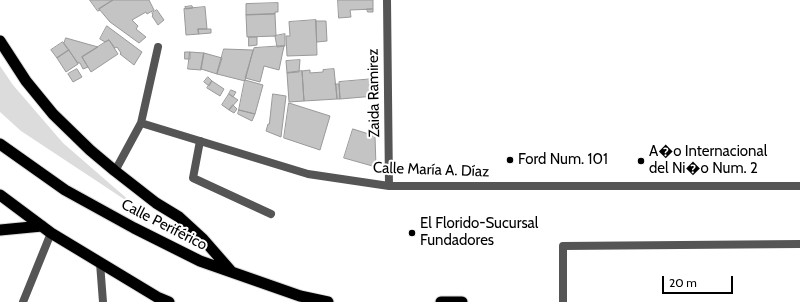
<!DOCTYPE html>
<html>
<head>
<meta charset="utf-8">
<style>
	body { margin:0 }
	#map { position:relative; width:800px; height:302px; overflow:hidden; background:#fff; font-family:Cabin,sans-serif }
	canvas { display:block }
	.scale { position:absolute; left:662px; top:276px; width:71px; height:18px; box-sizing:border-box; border:2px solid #000; border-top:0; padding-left:5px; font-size:12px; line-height:14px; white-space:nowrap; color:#000; -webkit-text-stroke:3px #fff; paint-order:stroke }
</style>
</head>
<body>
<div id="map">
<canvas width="800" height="302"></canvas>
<div class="scale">20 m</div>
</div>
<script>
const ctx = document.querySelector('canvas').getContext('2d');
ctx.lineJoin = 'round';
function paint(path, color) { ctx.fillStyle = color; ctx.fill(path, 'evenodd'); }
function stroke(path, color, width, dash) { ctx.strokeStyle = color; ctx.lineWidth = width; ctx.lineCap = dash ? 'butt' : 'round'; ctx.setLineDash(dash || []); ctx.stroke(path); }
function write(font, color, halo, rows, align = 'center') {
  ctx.font = font + ' Cabin,sans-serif'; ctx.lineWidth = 4; ctx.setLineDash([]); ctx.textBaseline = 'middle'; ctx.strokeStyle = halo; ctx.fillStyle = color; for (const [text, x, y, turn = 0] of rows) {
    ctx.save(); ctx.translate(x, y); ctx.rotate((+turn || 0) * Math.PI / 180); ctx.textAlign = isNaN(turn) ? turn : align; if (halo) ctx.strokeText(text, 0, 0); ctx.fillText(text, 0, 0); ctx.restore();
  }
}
paint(new Path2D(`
	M0 66 13 85 63 143 139 209 21 131 0 112Z`), '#dcdcdc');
const building = new Path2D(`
	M90 0H113L99 9 100 10 98 11Z
	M113 0H149L154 10 147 14 146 12 132 20 138 26 136 29 146 37 139 43 110 22 99 9Z
	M338 0H373V9L350 10 351 17 339 18Z
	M278 3V12H275V14L246 15V4Z
	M192 6 193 8 186 9 185 7Z
	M205 7 207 29H198L199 34 186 35 184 9Z
	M367 9H373V12H368Z
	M157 10 164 20 158 25 152 16 153 15 152 13Z
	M275 14 276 36 247 37 246 15Z
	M316 20 317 55 287 56 286 36H290L289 22Z
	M316 21H326L327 41 317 42Z
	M107 26 142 52 134 65 120 54 121 53 117 47 115 48 109 40 105 42 100 39Z
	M198 29H211V33L199 34Z
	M285 34V46L277 47 275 36Z
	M249 37H257V45L249 46Z
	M66 38 98 47 82 57 88 67 83 69 80 63H78L64 44Z
	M109 40 118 54 91 72 82 57Z
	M63 42 69 50 57 58 51 50Z
	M284 46 279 70 264 66 260 82 245 78 254 48Z
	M224 49 253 50 245 81 217 74Z
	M69 50 78 64 66 72 57 58Z
	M185 52H190V59H185Z
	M190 52 204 53 201 70 188 69Z
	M204 53 222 58 217 74 201 69Z
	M300 60 299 72 287 73 286 61Z
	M77 69 82 77 73 82 68 74Z
	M334 69 337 99 304 101 302 71 310 70V73L323 72V70Z
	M302 71 304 101 289 102 287 73Z
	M208 77 212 81 209 86 204 82Z
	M374 79 375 96 340 99 339 82Z
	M245 80 263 85 255 114 239 110Z
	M212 81 224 89 220 96 207 88Z
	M335 84H339L340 99H337L336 86Z
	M231 90 236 92 233 97 229 94Z
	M229 94 238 100 229 110 222 105Z
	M273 94 286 96 281 137 266 131 268 124H269Z
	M289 103 330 116 320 150 284 138Z
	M233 105 237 109 234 113 229 110Z
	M239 110 255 114 252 121 238 114Z
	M353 129 375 136 376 167 344 158Z`);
paint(building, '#c4c4c4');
stroke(building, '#999', 1);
const trunk = new Path2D(`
	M0 41 26 81 53 114 90 150 115 171 156 203 179 217 203 239 231 271
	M0 144 65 190 134 228 200 261 300 296 328 302
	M0 195 51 233 157 297 169 302
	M0 230 42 226
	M441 302H462`);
stroke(trunk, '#dbdbdb', 13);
stroke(new Path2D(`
	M200 141 193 178 271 214
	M100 263 103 302
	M23 302 51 233
	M563 302V246L800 244`), '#555', 8);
stroke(new Path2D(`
	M387 0 389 186
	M141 123 308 174 389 186H800
	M115 171 141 123 158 47`), '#555', 8);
stroke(trunk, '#000', 11);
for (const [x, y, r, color] of [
	[510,160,4,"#000"],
	[641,161,4,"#000"],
	[412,233,4,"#000"]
]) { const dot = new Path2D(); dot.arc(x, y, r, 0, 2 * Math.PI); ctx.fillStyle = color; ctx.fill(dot); stroke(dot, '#fff', 1.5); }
write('15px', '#000', '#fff', [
	["Zaida Ramirez",374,93,-91],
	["Calle María A. Díaz",431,170,2],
	["Calle Periférico",164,225,27]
]);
write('15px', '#000', '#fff', [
	["A�o Internacional",649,152],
	["del Ni�o Num. 2",649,169],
	["Ford Num. 101",518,160],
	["El Florido-Sucursal",420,224],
	["Fundadores",420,241]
], 'left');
</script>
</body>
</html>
